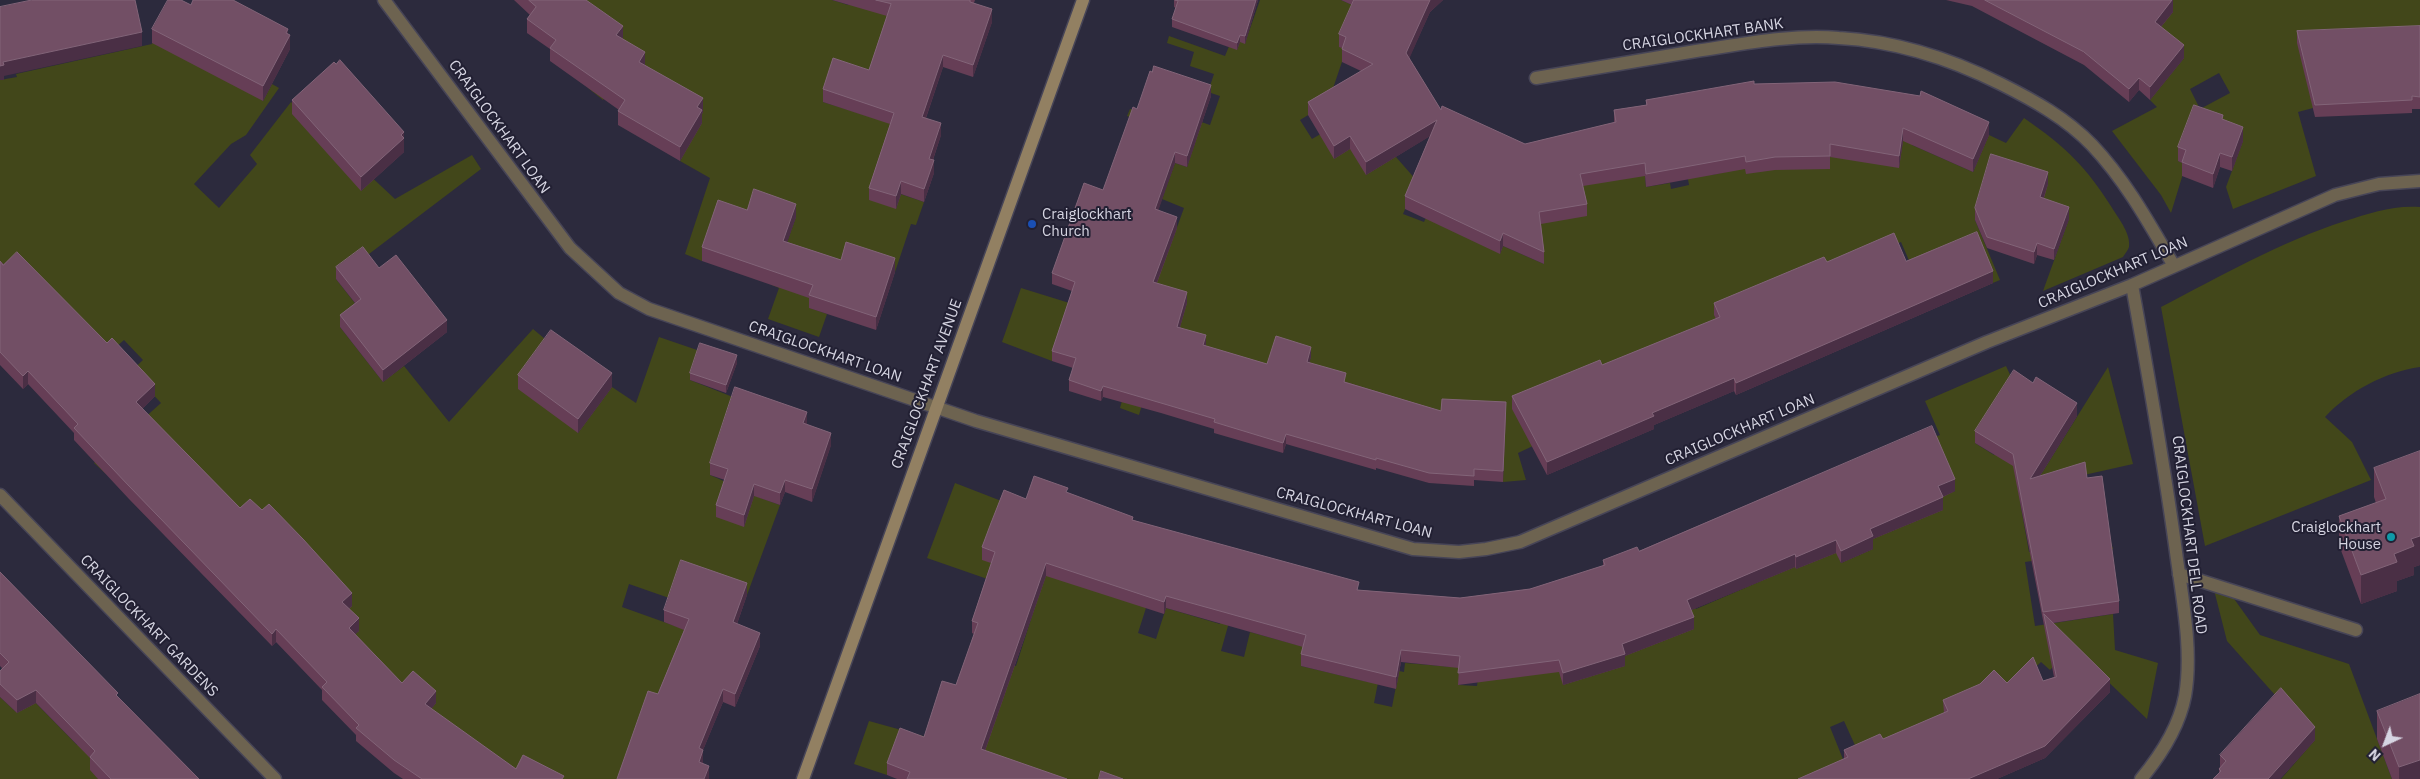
<!DOCTYPE html>
<html>
<head>
<meta charset="utf-8">
<style>
	body { margin:0 }
	#map { position:relative; width:2420px; height:779px; overflow:hidden; background:#2c2a3d; font-family:"IBM Plex Sans",sans-serif }
	canvas { display:block }
	.north { position:absolute; left:2360px; top:719px; width:50px; height:50px; -webkit-text-stroke:4px #222033; paint-order:stroke; rotate:223deg; font-size:14px; font-weight:700; line-height:20px; text-align:center; color:#d6d5e2 }
	.north::after { content:''; display:block; margin:auto; width:18px; height:22px; background:#d6d5e2; clip-path:polygon(50% 0,100% 100%,50% 72%,0 100%) }
</style>
</head>
<body>
<div id="map">
<canvas width="2420" height="779"></canvas>
<div class="north">N</div>
</div>
<script>
const ctx = document.querySelector('canvas').getContext('2d');
ctx.lineJoin = 'round';
function paint(path, color) { ctx.fillStyle = color; ctx.fill(path, 'evenodd'); }
function stroke(path, color, width, dash) { ctx.strokeStyle = color; ctx.lineWidth = width; ctx.lineCap = dash ? 'butt' : 'round'; ctx.setLineDash(dash || []); ctx.stroke(path); }
function write(font, color, halo, rows, align = 'center') {
  ctx.font = font + ' "IBM Plex Sans",sans-serif'; ctx.lineWidth = 4; ctx.setLineDash([]); ctx.textBaseline = 'middle'; ctx.strokeStyle = halo; ctx.fillStyle = color; for (const [text, x, y, turn = 0] of rows) {
    ctx.save(); ctx.translate(x, y); ctx.rotate((+turn || 0) * Math.PI / 180); ctx.textAlign = isNaN(turn) ? turn : align; if (halo) ctx.strokeText(text, 0, 0); ctx.fillText(text, 0, 0); ctx.restore();
  }
}
paint(new Path2D(`
	M567 0H832L848 5 850 0H944L869 82 823 102 894 124 874 185 924 202 916 225 911 224 895 272 847 256 810 308 827 314 819 337 768 319 779 288 772 285 796 217 747 224 718 214 702 261 685 254 710 178 680 161 701 123 614 83 603 100 588 88 611 18 591 4Z
	M1260 0H1341L1357 7 1346 50 1328 103 1300 120 1312 139 1415 79 1350 149 1396 157 1417 181 1403 214 1424 222 1438 191 1500 253 1503 246 1544 264 1539 224 1580 186 1605 137 1603 125 1614 123 1645 176 1646 187 1670 183 1671 189 1689 185 1684 155 1710 162 1712 175 1831 147 1909 107 1920 109 1912 145 1973 172 1989 135 2006 143 2024 118C2067 148 2086 166 2114 211 2120 220 2131 235 2129 247 2128 250 2125 254 2123 257L2043 291 2069 219 1975 220 2000 280 1930 309 1901 242 1873 254 1726 343 1646 359 1670 418 1662 421 1650 391 1518 453 1526 480 1503 482 1505 427 1435 454 1267 374 1217 424 1137 298 1168 252 1184 208 1162 199 1175 163 1187 167 1196 140 1127 116 1130 109 1140 111 1143 102 1210 125 1220 96 1208 92 1214 74 1190 66 1194 52 1167 43 1169 36 1225 56 1232 39 1245 43Z
	M2159 0H2420V38L2313 108 2298 112 2316 176 2233 209 2226 187 2243 141 2178 161 2186 164 2171 213 2161 195 2112 131 2157 107 2150 100 2184 58 2155 34ZM2219 73 2230 93 2200 109 2190 89Z
	M156 24 263 101 272 84 279 88 246 135 231 144 194 184 219 208 257 164 250 155 291 102 395 199 472 155 481 169 336 279 361 311 340 327 383 382 404 366 449 422 533 329 551 344 578 433 612 387 636 403 659 337 700 351 690 380 773 413 710 475C733 485 755 497 780 505L747 595 672 599 629 584 622 607 689 631 677 714 645 702 636 725 621 779H517L401 698 349 640 359 630 335 622 351 606 105 473 94 463 161 403 131 371 143 360 124 340 106 356 0 274V80L17 77 16 74 152 44Z
	M2420 207V367C2385 372 2349 391 2325 417L2352 442 2371 480 2205 546 2161 307C2221 276 2280 242 2345 221 2370 213 2393 205 2420 207Z
	M1021 288 1163 332 1139 415 1120 408 1130 371 1052 361 1002 342Z
	M2006 366 2014 383 1975 443 1994 455 2000 446 2042 473 2108 367 2133 464 2084 475 2020 502 2029 552 2110 539 2113 549 2025 562 2035 626 2113 614 2115 650 2158 663 2147 719 2072 647 2050 670 2041 662 2022 680 1948 724 1858 752 1844 721 1830 727 1851 779H970L900 740 887 775 854 764 869 721 941 741 974 652 1016 666 1033 613 990 598 996 582 927 558 955 483 1004 502 1166 545 1138 633 1156 639 1166 608 1220 624 1238 563 1245 565 1221 651 1244 657 1250 632 1297 645 1314 583 1301 666 1368 682 1392 611 1374 703 1392 707 1399 671 1404 672 1405 663 1453 667 1466 610 1459 685 1477 686 1481 656 1599 583 1671 551 1696 609 1761 581 1808 487 1841 563 1873 549 1864 529 1955 491 1932 438 1940 435 1925 401Z
	M2227 589 2260 635 2349 664 2392 779H2281L2315 740 2227 641 2214 590Z
	M0 697 16 712 31 698 77 745 90 733 98 779H0Z`), '#42471a');
const lane = new Path2D(`
	M2179 574 2356 630`);
const street = new Path2D(`
	M384 0 570 248 619 293 649 309 976 421 1413 549 1459 552 1486 549 1520 542 1987 342 2132 285 2335 195 2379 184 2420 181
	M1536 78C1590 69 1643 60 1696 51 1743 44 1791 34 1839 38 1895 41 1951 59 2001 84 2033 100 2066 118 2092 145 2126 181 2149 223 2174 266
	M2132 285C2148 374 2164 462 2176 552 2182 597 2193 650 2185 696 2179 727 2161 755 2141 779
	M0 495 275 779`);
const secondary = new Path2D(`
	M803 779 1083 0`);
stroke(lane, '#474557', 15);
stroke(street, '#474557', 15);
stroke(secondary, '#474557', 15);
stroke(lane, '#6d6350', 12);
stroke(street, '#6d6350', 12);
stroke(secondary, '#928062', 12);
paint(new Path2D(`
	M514 0H586L623 39 645 65 703 112 702 114V123L680 161 618 125V111L619 110 550 61V49L527 33V19L530 15Z
	M832 0H975L974 3 992 22 973 77 943 67 926 118 941 135 933 160 934 173 924 202 901 194 896 209 869 200V188L890 124 823 102V89L869 70 887 16Z
	M1174 0H1258L1245 44 1240 42 1237 50 1172 27V19L1176 8 1174 7Z
	M1341 0H1443L1430 12 1409 58 1441 110 1525 144 1614 123V110L1646 105V100L1754 84 1989 135 1973 172 1903 141 1899 168 1830 157V169L1775 170 1746 174 1745 169 1646 187 1645 176 1583 186 1587 204V216L1541 224 1544 252V264L1503 246 1500 254 1405 209V196L1430 136 1366 175 1350 149 1334 159 1308 115V102L1361 71 1342 62V48L1339 47V34L1352 5Z
	M1946 0H2173V12L2161 27 2184 58 2150 100 2139 90 2129 102 2084 65 1972 6Z
	M191 5 288 34 290 49 263 101 152 43V29Z
	M2420 26V109H2412V113L2315 117 2297 43V31Z
	M1211 96 1187 167 1175 163 1158 210 1177 228 1157 283 1187 303 1180 327 1206 346 1267 364 1311 357 1309 362 1346 382 1441 411 1506 413 1503 482 1474 480V486L1429 483 1376 468V470L1286 444 1283 453 1214 433V429L1161 413 1103 397 1101 401 1069 391V380L1073 368 1052 361V351L1072 291 1052 284V273L1103 190 1137 109Z
	M292 100 404 146V152L361 191 292 114Z
	M2223 119 2243 141 2232 171 2220 167 2213 188 2182 176V163L2178 161V147Z
	M2048 184 2044 198 2069 219 2054 260 2037 255 2034 264 1987 248 1975 220V208Z
	M747 210 796 217 787 242 841 260 895 272 876 330 809 308V298L702 261V247Z
	M0 261 155 396 142 409 240 508 352 606 349 609 359 631 355 634 402 683 436 703 431 709 516 769 564 779H403L394 773 356 741V735L322 700V690L276 642 272 646 129 499 74 440V433L28 384 23 389 0 365Z
	M1906 261 1993 283 1736 395 1734 391 1654 425V429L1547 475 1512 409V396L1602 365 1716 319 1714 315V303L1827 262Z
	M336 267 379 268 447 332 383 382 340 327V315L355 303 336 279Z
	M737 363 726 393 690 380V373Z
	M518 375 612 387 578 433 518 389Z
	M2077 416 2040 476 2087 478 2119 601V613L2053 623 2110 692 2045 758 1997 779H1798L1844 759V750L1883 739 1944 713 1943 700 2007 683 2043 681 2054 677 2013 466 1975 443V431Z
	M807 425 831 445 812 502 785 492 780 505 754 496 744 527 716 517V505L725 480 710 475V463Z
	M2420 451V565L2414 567V575L2397 581V591L2361 604 2339 545V516L2376 503 2374 497V468Z
	M1955 491 1943 497V510L1873 539V549L1841 563 1836 553 1796 569 1795 567 1691 610 1694 629 1625 656V666L1563 685 1559 672 1458 685 1459 668 1401 662 1396 689 1301 666V654L1303 647 1166 608 1164 614 1046 576 985 751 1067 779H897L887 775V763L924 737 956 685 974 634 972 633V621L991 563 982 560V547L1026 499 1068 493 1133 520 1359 590 1460 598 1530 589 1603 566V560L1639 551Z
	M0 572 118 697 199 779H98L90 770V758L36 703 17 713 0 697V671L2 668 0 666Z
	M747 595 737 624 760 646 735 707 723 702 703 750V763L709 778 658 694 684 630 664 622V610Z
	M2377 711 2420 779H2392L2377 739Z
	M2315 740 2280 779H2213L2219 773V769L2220 767V755Z`), '#663e56');
paint(new Path2D(`
	M1256 0H1258L1245 44V36Z
	M1430 0H1443L1430 12 1406 66V53Z
	M2172 0H2173V12L2155 34V22Z
	M992 9V22L973 77V65Z
	M623 26V40L616 35Z
	M288 29V39L290 35V49L263 101V86Z
	M142 32V46L4 76V80H0V66L3 62Z
	M1240 35V42L1237 50V43Z
	M2184 45V58L2150 100V87Z
	M645 52V66L639 62Z
	M943 55V67L922 129V117Z
	M2139 78V90L2129 102V89Z
	M1211 85V96L1187 167V156Z
	M703 98V112L702 114V123L680 161V147L697 107Z
	M1437 120V132L1366 175V162Z
	M1989 122V135L1973 172V159Z
	M941 123V135L929 171V159Z
	M2243 127V141L2232 171V157Z
	M1903 128V141L1899 168V156Z
	M404 132V152L361 191V177Z
	M1350 136V149L1334 159V146Z
	M1175 152V163L1155 220V209Z
	M2220 153V167L2213 188V174Z
	M934 160V173L924 202V189Z
	M2048 172V184L2040 209V197Z
	M901 181V194L896 209V196Z
	M796 204V217L783 254V241Z
	M2069 207V219L2054 260V249Z
	M1177 217V228L1153 293V282Z
	M1503 233V246L1500 254V241Z
	M2037 243V255L2034 264V252Z
	M895 258V272L876 330V317Z
	M1993 271V283L1736 395V383Z
	M1187 292V303L1177 337V327Z
	M447 320V332L383 382V370Z
	M1206 335V346L1203 345Z
	M1311 347V357L1307 372V362Z
	M737 355V363L726 393V385Z
	M28 371V384L23 389V376Z
	M612 373V387L578 433V419Z
	M1734 378V391L1654 425V429L1547 475V462L1652 413Z
	M155 384V396L136 415V402Z
	M1103 386V397L1101 401V391Z
	M2077 403V416L2030 492V479Z
	M807 412V425L803 423Z
	M831 433V445L812 502V489Z
	M1286 434V444L1283 453V443Z
	M1955 479V491L1938 499V486Z
	M785 480V492L780 505V493Z
	M754 484V496L744 527V515Z
	M1943 497V510L1873 539V549L1841 563V551L1870 529Z
	M2420 536V565L2414 567V575L2397 581V591L2361 604V575L2394 554 2411 539Z
	M1836 540V553L1796 569V557Z
	M1795 554V567L1687 612V600Z
	M1046 563V576L981 762V749Z
	M747 583V595L733 635V622Z
	M352 593V606L342 615V602Z
	M1166 596V608L1164 614V602Z
	M1694 617V629L1625 656V666L1563 685V673L1622 644Z
	M359 618V631L349 640V628Z
	M276 629V642L272 646V634Z
	M760 633V646L735 707V694Z
	M1401 650V662L1396 689V677Z
	M2110 679V692L2045 758 1997 779H1968Z
	M723 689V702L703 750V762L699 774V748Z
	M36 690V703L17 713V700Z
	M436 691V703L425 717V704Z
	M2315 727V740L2280 779H2268Z
	M2420 760V779H2399V767Z
	M709 766V779H704Z`), '#4a2f45');
const building = new Path2D(`
	M32 0H135L142 32 3 62 4 65 0 66V7Z
	M168 0H181L191 5 193 0H233L288 29 286 33 290 35 263 86 152 29Z
	M529 0H586L623 26 616 35 645 52 639 62 703 98 697 107 702 110 680 147 618 111 625 100 550 48 556 40 527 19 536 7Z
	M876 0H970V2L992 9 973 65 943 55 922 117 941 123 929 159 934 160 924 189 901 181 896 196 869 188 894 113 823 89 833 58 869 70 891 4Z
	M1175 0H1256L1245 36 1240 35 1237 43 1172 19 1178 1Z
	M1354 0H1430L1406 53 1441 110 1442 106 1525 144 1616 122 1614 110 1647 105 1646 100 1754 81V84L1835 82 1920 96 1921 91 1989 122 1973 159 1903 128 1899 156 1830 144V156L1775 157 1746 162 1745 156 1646 174 1645 163 1580 174 1587 204 1539 212 1544 252 1503 233 1500 241 1405 196 1437 120 1366 162 1350 136 1334 146 1308 102 1373 64 1342 49 1346 37 1339 34Z
	M1985 0H2172L2155 22 2184 45 2150 87 2139 78 2129 89 2084 52Z
	M2420 26V97L2412 96V100L2315 105 2297 31Z
	M340 60 404 132 401 135 404 138 361 177 292 100 334 62 336 64Z
	M1154 66 1211 85 1187 156 1175 152 1155 209 1177 217 1153 282 1187 292 1177 327 1206 335 1203 345 1267 364 1276 336 1311 347 1307 362 1346 373 1344 382 1441 411 1442 399 1506 402 1503 471 1474 469V476L1429 473 1376 458V460L1286 434 1283 443 1214 422 1215 419 1161 403 1103 386 1101 391 1069 380 1076 358 1052 351 1075 282 1052 273 1084 183 1103 190 1133 107 1137 109 1150 71 1152 72Z
	M2194 105 2223 115 2222 119 2243 127 2232 157 2220 153 2213 174 2182 162 2186 150 2178 147Z
	M1991 154 2048 172 2040 197 2069 207 2054 249 2037 243 2034 252 1987 237 1975 208Z
	M754 189 796 204 783 241 841 260 846 242 895 258 876 317 809 295 813 285 702 247 718 200 747 210Z
	M1977 232 1993 271 1736 383 1734 378 1652 413 1654 416 1547 462 1512 396 1600 360 1602 365 1720 317 1714 303 1824 257 1827 262 1894 233 1906 261Z
	M363 247 379 268 396 255 447 320 383 370 340 315 361 299 336 267Z
	M17 252 107 343 112 338 155 384 136 402 240 508 250 499 262 510 269 504 303 539 352 593 342 602 359 618 349 628 402 683 413 671 436 691 425 704 516 769 523 755 564 776 562 779H422L394 760 356 728 359 725 322 687 327 682 276 629 272 634 129 486 74 428 78 424 28 371 23 376 0 352V261L3 265Z
	M551 330 612 373 578 419 518 375Z
	M700 343 737 355 726 385 690 373Z
	M2014 370 2033 383 2036 377 2077 403 2030 479 2085 462 2087 478 2102 476 2119 601 2043 612 2013 454 1975 431Z
	M735 387 807 412 803 423 831 433 812 489 785 480 780 493 754 484 744 515 716 505 728 469 710 463Z
	M1932 426 1955 479 1938 486 1943 497 1870 529 1873 536 1841 551 1836 540 1796 557 1795 554 1687 600 1694 617 1622 644 1625 654 1563 673 1559 660 1458 673 1460 656 1401 650 1396 677 1301 654 1306 635 1166 596 1164 602 1046 563 981 749 1067 779H907L910 772 887 763 900 728 924 737 942 681 956 685 978 623 972 621 995 552 982 547 991 523 1004 490 1026 499 1034 476 1068 488 1066 492 1133 517 1132 520 1359 582 1357 590 1460 598 1530 589 1605 565 1603 560 1637 547 1639 551Z
	M2420 451V536L2411 539 2414 546 2394 554 2397 562 2361 575 2339 516 2386 499 2374 468Z
	M681 560 747 583 733 622 760 633 735 694 723 689 699 748 703 750 699 762 709 766 704 779H617L648 691 658 694 689 619 664 610Z
	M0 572 118 693 116 695 199 779H111L90 757 95 751 36 690 17 700 0 684V671L9 662 0 653Z
	M2044 614 2110 679 2045 746 1968 779H1798L1848 757 1844 750 1880 734 1883 739 1948 711 1943 700 1980 684 1994 670 2007 683 2033 657 2043 681 2056 677Z
	M2281 688 2315 727 2268 779H2213L2221 771 2219 769 2226 761 2220 755Z
	M2420 694V760L2399 767 2377 711Z
	M1101 771 1123 779H1099Z`);
paint(building, '#724f65');
stroke(building, '#826478', 1);
for (const [x, y, r, color] of [
	[1032,224,5,"#1a4fb4"],
	[2391,537,5,"#0f9aa8"]
]) { const dot = new Path2D(); dot.arc(x, y, r, 0, 2 * Math.PI); ctx.fillStyle = color; ctx.fill(dot); stroke(dot, '#222033', 2); }
write('15px', '#d6d5e2', '#222033', [
	["CRAIGLOCKHART BANK",1703,35,-8],
	["CRAIGLOCKHART LOAN",499,127,54],
	["CRAIGLOCKHART LOAN",2113,273,-23],
	["CRAIGLOCKHART LOAN",825,352,19],
	["CRAIGLOCKHART AVENUE",927,384,-70],
	["CRAIGLOCKHART LOAN",1740,430,-23],
	["CRAIGLOCKHART LOAN",1354,513,15],
	["CRAIGLOCKHART DELL ROAD",2189,535,83],
	["CRAIGLOCKHART GARDENS",149,626,46]
]);
write('15px', '#d6d5e2', '#222033', [
	["Craiglockhart",1042,215],
	["Church",1042,232],
	["Craiglockhart",2381,528,"right"],
	["House",2381,545,"right"]
], 'left');
</script>
</body>
</html>
